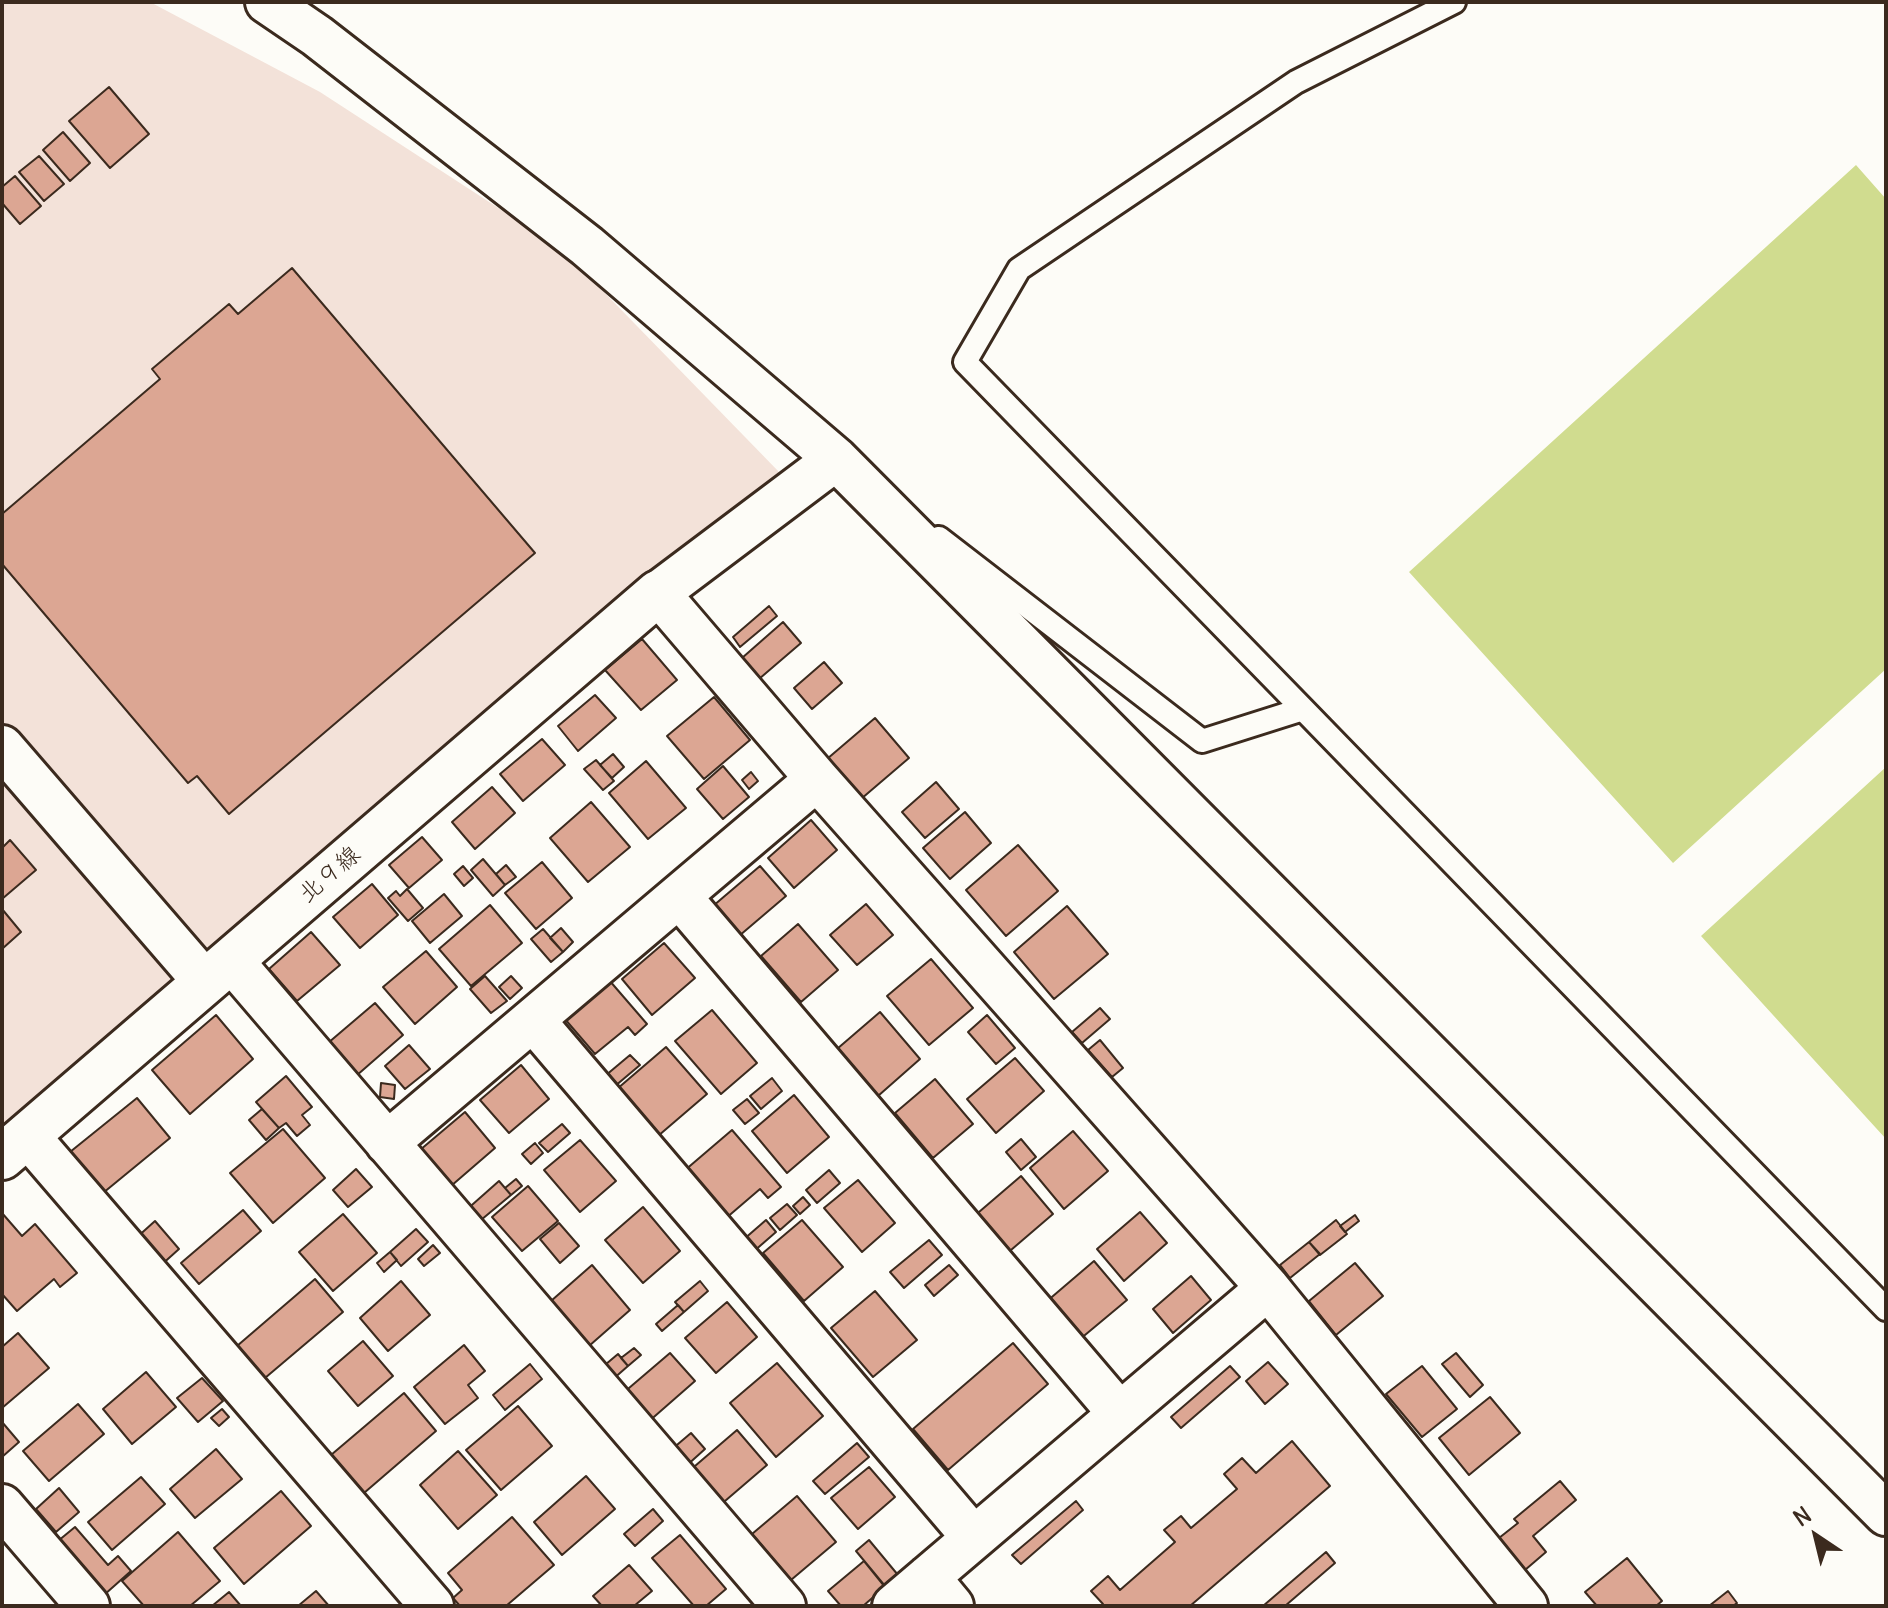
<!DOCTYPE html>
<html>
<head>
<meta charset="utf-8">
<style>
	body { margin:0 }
	#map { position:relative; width:1888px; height:1608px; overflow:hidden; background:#fdfcf7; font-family:Delius,sans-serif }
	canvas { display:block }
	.frame { position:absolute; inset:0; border:4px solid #3b2a1e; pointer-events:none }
	.north { position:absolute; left:1776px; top:1496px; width:80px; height:80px; -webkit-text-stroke:6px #fdfcf7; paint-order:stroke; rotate:325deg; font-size:22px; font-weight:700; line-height:32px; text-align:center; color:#3b2a1e }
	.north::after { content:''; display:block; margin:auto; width:28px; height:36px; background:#3b2a1e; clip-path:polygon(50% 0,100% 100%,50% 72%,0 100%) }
</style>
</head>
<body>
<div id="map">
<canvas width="1888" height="1608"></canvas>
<div class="frame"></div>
<div class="north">N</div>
</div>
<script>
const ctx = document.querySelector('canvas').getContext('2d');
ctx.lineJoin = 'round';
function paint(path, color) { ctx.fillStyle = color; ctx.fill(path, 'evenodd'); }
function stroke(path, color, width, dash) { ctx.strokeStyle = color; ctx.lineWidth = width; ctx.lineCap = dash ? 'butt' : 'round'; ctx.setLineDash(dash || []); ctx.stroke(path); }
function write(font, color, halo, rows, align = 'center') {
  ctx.font = font + ' Delius,"Klee One",sans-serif'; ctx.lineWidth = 8; ctx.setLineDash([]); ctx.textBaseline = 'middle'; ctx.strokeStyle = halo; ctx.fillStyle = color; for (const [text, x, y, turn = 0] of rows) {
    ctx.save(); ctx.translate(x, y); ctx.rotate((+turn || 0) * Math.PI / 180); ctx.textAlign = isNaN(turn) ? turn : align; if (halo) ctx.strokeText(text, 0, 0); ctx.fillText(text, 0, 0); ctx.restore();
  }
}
paint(new Path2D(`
	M2 2H150L320 92 563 250 781 474 2 1130Z`), '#f3e2d9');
paint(new Path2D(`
	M1856 165 1886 199V669L1673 863 1409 572Z
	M1886 767V1139L1701 936Z`), '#d0dc8f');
const building = new Path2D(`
	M109 87 149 134 110 168 69 121Z
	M63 132 90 163 70 181 43 150Z
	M39 156 64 184 44 201 19 172Z
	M15 176 41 206 20 224 2 203V187Z
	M292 268 535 553 229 814 197 776 188 783 2 564V514L160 379 152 369 229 304 238 314Z
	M769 606 777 616 740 647 733 637Z
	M783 622 801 643 759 679 742 658Z
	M642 639 677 680 641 710 605 670Z
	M824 662 842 683 812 709 794 688Z
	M595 695 616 718 578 751 558 726Z
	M714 697 750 740 704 779 667 736Z
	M875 718 909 758 861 799 827 759Z
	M542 739 565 765 523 801 500 774Z
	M613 754 624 767 612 778 600 765Z
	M596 760 614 781 603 790 584 769Z
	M646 761 686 808 648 839 609 793Z
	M723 766 749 797 723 819 697 789Z
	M751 772 758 781 749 789 742 780Z
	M936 782 959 809 925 838 902 812Z
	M492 787 515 813 475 849 452 822Z
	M591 802 630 847 588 882 550 838Z
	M965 812 991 843 950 879 923 848Z
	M811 820 837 850 794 888 768 858Z
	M422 837 442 860 409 888 389 865Z
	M10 840 36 870 2 899V848Z
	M1018 845 1058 891 1006 936 966 890Z
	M483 859 505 885 493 896 471 870Z
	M542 862 572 898 536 929 505 893Z
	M506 865 516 877 505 885 496 874Z
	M463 866 473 878 464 886 454 874Z
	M760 866 786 896 739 936 713 906Z
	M372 884 398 915 360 948 333 917Z
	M407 889 423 908 408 921 388 898 396 891 400 896Z
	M444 894 462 916 430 943 412 921Z
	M866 904 893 935 857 965 830 935Z
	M490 905 522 943 471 986 439 949Z
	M1067 906 1108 954 1054 999 1014 952Z
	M2 909 21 932 2 949Z
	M798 924 838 970 801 1002 761 956Z
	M561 928 573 942 563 952 550 938Z
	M543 929 563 952 551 962 531 939Z
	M311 932 340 965 297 1001 269 969Z
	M664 943 695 978 652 1015 622 979Z
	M426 951 457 987 415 1024 383 987Z
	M931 959 973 1008 929 1045 887 996Z
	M485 976 507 1001 491 1013 470 989Z
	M511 976 522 988 510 999 499 987Z
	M609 980 647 1024 635 1035 628 1027 595 1054 564 1018Z
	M375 1003 403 1035 356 1076 328 1043Z
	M1100 1008 1110 1019 1082 1043 1072 1032Z
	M712 1010 757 1063 721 1094 675 1041Z
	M880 1012 920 1059 878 1096 837 1049Z
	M216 1015 253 1059 190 1114 152 1070Z
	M987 1015 1015 1048 996 1064 968 1032Z
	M1100 1040 1123 1068 1112 1077 1088 1050Z
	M409 1045 430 1069 405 1089 385 1066Z
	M666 1047 707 1094 658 1136 617 1089Z
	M630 1055 640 1065 608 1092 599 1081Z
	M1015 1058 1044 1091 996 1133 967 1099Z
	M521 1065 549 1099 509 1133 480 1100Z
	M286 1076 312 1107 302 1115 310 1125 297 1136 286 1123 279 1128 256 1102Z
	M772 1078 782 1091 761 1109 750 1096Z
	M935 1079 973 1124 933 1158 895 1113Z
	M381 1083 395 1085 394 1099 380 1097Z
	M794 1095 829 1137 787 1173 752 1131Z
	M137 1098 170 1138 103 1193 70 1152Z
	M747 1099 759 1113 745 1124 733 1110Z
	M262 1109 279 1128 266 1140 249 1120Z
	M465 1112 495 1148 451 1186 420 1150Z
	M562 1124 570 1133 548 1152 539 1143Z
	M283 1129 325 1178 273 1223 230 1173Z
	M732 1130 781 1187 768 1198 760 1189 725 1219 684 1171Z
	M1073 1131 1108 1171 1064 1209 1030 1168Z
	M1021 1139 1036 1157 1021 1170 1006 1152Z
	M580 1140 616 1181 580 1212 544 1170Z
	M535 1143 543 1153 531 1164 522 1154Z
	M356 1169 372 1187 348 1207 333 1190Z
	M829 1170 840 1183 817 1203 806 1190Z
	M1021 1176 1053 1214 1004 1256 972 1218Z
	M516 1179 522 1186 511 1195 505 1188Z
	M858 1180 895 1223 862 1252 824 1208Z
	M499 1181 511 1195 475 1225 464 1212Z
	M528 1186 558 1221 522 1251 492 1217Z
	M803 1197 810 1205 800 1214 793 1206Z
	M787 1204 797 1215 780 1230 770 1218Z
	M643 1207 680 1251 643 1283 605 1240Z
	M243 1210 261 1231 199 1284 181 1263Z
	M1140 1212 1167 1243 1124 1281 1097 1249Z
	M2 1213 22 1236 35 1224 77 1273 60 1287 54 1279 17 1311 2 1294Z
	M343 1214 377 1253 333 1291 299 1252Z
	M1355 1215 1359 1221 1345 1232 1340 1226Z
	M766 1220 776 1232 753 1252 743 1240Z
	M802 1220 843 1267 804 1301 763 1253Z
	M1336 1220 1347 1234 1320 1255 1309 1242Z
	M155 1221 179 1249 159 1267 135 1239Z
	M559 1223 579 1246 560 1263 540 1239Z
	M416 1229 428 1242 401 1266 390 1252Z
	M929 1240 942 1255 904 1288 890 1272Z
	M1309 1242 1320 1254 1290 1278 1280 1265Z
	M433 1245 440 1253 424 1266 418 1259Z
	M390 1252 397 1260 384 1272 377 1263Z
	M1094 1261 1127 1300 1079 1340 1046 1302Z
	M1355 1263 1383 1296 1336 1335 1309 1301Z
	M592 1265 630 1310 589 1346 551 1301Z
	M949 1265 958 1275 934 1296 925 1285Z
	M1191 1276 1211 1300 1173 1333 1153 1309Z
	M315 1279 343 1312 265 1378 237 1346Z
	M401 1281 430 1315 388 1351 360 1318Z
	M700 1281 708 1291 684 1312 675 1302Z
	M875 1291 917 1340 873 1377 831 1328Z
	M727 1302 757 1337 716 1373 685 1338Z
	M678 1305 684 1312 662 1331 656 1324Z
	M18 1333 49 1368 2 1408V1347Z
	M363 1341 393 1376 358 1406 328 1371Z
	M1013 1343 1048 1384 948 1470 913 1429Z
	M464 1345 485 1371 468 1385 478 1398 445 1424 414 1387Z
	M634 1348 641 1355 628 1366 621 1358Z
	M670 1353 695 1381 647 1423 622 1394Z
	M1456 1353 1483 1385 1470 1397 1442 1364Z
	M618 1354 628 1366 604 1387 593 1375Z
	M1268 1362 1288 1384 1265 1404 1246 1381Z
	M777 1363 823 1416 776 1457 730 1403Z
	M530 1364 542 1379 505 1410 493 1395Z
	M1230 1366 1240 1377 1181 1428 1171 1417Z
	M1422 1366 1457 1409 1422 1437 1386 1394Z
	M146 1372 176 1407 132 1444 103 1409Z
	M202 1378 223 1401 198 1422 177 1398Z
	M404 1393 436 1431 364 1493 331 1455Z
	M1490 1397 1520 1433 1469 1475 1439 1438Z
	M78 1404 104 1434 49 1481 23 1451Z
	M518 1406 552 1446 501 1490 466 1450Z
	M222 1409 229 1417 219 1426 211 1418Z
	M2 1422 19 1442 2 1457Z
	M737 1430 767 1465 718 1507 688 1472Z
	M691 1433 705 1449 685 1467 671 1450Z
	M1292 1441 1330 1486 1190 1606H1100L1103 1604 1091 1591 1108 1576 1120 1590 1175 1542 1164 1530 1181 1516 1191 1528 1237 1489 1224 1474 1242 1458 1256 1473Z
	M857 1443 869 1457 825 1494 813 1481Z
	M216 1449 242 1479 195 1518 170 1489Z
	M458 1451 497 1495 458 1529 420 1485Z
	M869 1467 895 1497 858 1529 831 1498Z
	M586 1476 615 1509 562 1555 534 1522Z
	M141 1477 165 1504 112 1550 88 1522Z
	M1560 1481 1576 1500 1533 1536 1546 1552 1525 1570 1499 1538 1518 1523 1514 1519Z
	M59 1488 79 1512 56 1532 36 1509Z
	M281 1491 311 1526 244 1584 214 1548Z
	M797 1496 836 1542 791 1580 752 1534Z
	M1076 1501 1083 1510 1021 1564 1012 1555Z
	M653 1509 663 1521 635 1546 624 1534Z
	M512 1517 554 1565 506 1606H460L453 1598 462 1590 448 1573Z
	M75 1527 108 1565 118 1556 131 1571 104 1595 58 1541Z
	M178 1532 220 1581 190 1606H144L122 1581Z
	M680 1535 726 1589 706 1606H694L652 1558Z
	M869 1540 898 1575 885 1586 856 1551Z
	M1326 1552 1335 1563 1285 1606H1263Z
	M1627 1558 1662 1601 1656 1606H1597L1585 1592Z
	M864 1561 885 1587 863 1606H841L828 1591Z
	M629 1565 652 1591 634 1606H602L593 1596Z
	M316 1591 329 1606H298Z
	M1728 1591 1737 1603 1733 1606H1709Z
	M229 1592 241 1606H212Z`);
paint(building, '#dca693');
stroke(building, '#3b2a1e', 2);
const lane = new Path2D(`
	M939 538 1202 741 1303 709 965 362 1019 269 1296 82 1454 2
	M1303 709 1886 1309`);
const street = new Path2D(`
	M267 2 317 36 587 246 836 459 1886 1514
	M836 459 658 593 817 779 1268 1288 1526 1606
	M2 747 205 982
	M679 896 1120 1414
	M231 960 784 1606
	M533 1020 974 1538
	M27 1135 432 1606
	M387 1143 817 779
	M2 1506 88 1606
	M928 1577 952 1606
	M894 1606 1268 1288`);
const secondary = new Path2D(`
	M2 1157 658 593`);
stroke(lane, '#3b2a1e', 28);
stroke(street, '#3b2a1e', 48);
stroke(secondary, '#3b2a1e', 50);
stroke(lane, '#fdfcf7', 22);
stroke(street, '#fdfcf7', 42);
stroke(secondary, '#fdfcf7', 44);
write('24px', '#3b2a1e', '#fdfcf7', [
	["北９線",330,875,-41]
]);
</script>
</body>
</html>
